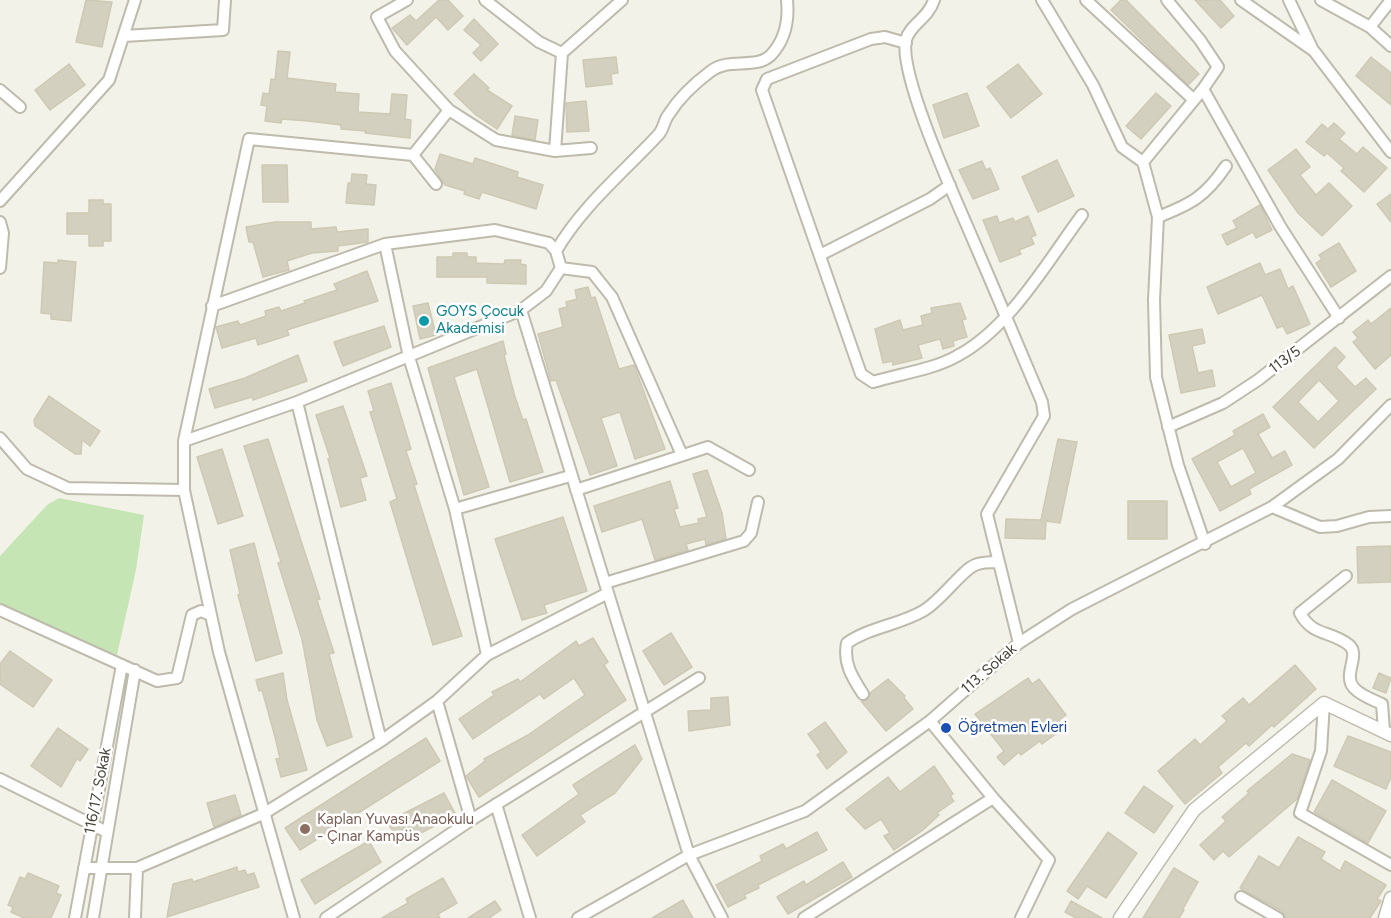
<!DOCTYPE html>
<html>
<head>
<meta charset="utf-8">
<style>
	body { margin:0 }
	canvas { display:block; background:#f3f2e9 }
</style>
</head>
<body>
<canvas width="1391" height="918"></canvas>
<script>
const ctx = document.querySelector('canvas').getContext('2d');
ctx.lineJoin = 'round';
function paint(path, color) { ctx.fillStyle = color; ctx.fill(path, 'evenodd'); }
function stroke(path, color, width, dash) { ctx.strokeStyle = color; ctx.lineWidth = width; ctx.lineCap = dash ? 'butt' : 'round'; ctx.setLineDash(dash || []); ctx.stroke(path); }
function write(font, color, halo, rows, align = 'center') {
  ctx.font = font + ' Figtree,sans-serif'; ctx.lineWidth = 5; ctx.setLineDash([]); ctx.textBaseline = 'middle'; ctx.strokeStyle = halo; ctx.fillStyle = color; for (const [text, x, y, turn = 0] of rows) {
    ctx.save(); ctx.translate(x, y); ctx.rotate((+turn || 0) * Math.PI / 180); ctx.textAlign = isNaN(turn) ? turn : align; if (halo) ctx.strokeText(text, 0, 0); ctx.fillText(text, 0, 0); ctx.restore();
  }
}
paint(new Path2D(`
	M59 498 144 515 136 570 117 655 0 607V556L47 505Z`), '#c6e5b4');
const building = new Path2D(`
	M86 0 112 2 102 47 76 42Z
	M439 0H448L463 16 448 30 436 17 407 45 392 28 410 15 416 21Z
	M1121 0H1126L1199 74 1188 85 1111 10Z
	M1195 0H1220L1234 16 1221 28Z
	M474 19 498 44 481 61 473 53 481 45 464 30Z
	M278 51 290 52 287 78 336 84 335 92 359 94 358 112 390 114 392 94 407 95 405 119 411 120 410 138 365 133 366 131 341 129V125L308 121 282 119 281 123 265 121 267 106 261 105 263 93 269 94 271 79 275 80Z
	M616 57 618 73 611 74 612 84 586 87 583 60Z
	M1371 57 1391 73V105L1356 76Z
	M69 64 85 85 50 110 35 90Z
	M1018 64 1042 94 1011 118 987 87Z
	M474 74 489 88 487 90 512 106 497 129 476 115 454 94Z
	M967 93 979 126 944 138 933 105Z
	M1156 93 1171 106 1141 139 1126 126Z
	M586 101 589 131 567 132 566 103Z
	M515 116 538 120 535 140 512 135Z
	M1334 123 1345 133 1339 139 1357 154 1363 147 1387 168 1364 192 1341 171 1344 168 1327 153 1324 156 1306 142 1322 124 1328 129Z
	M1296 149 1310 167 1300 175 1316 195 1329 183 1352 206 1322 236 1298 213 1268 170Z
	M440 154 473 164 475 158 518 172 517 177 543 185 536 209 482 192 479 199 464 194 465 191 445 185 435 169Z
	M1057 160 1074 196 1038 212 1022 177Z
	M982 161 986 170 990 168 999 189 973 199 959 170Z
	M262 165H287L288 202H263Z
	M352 174 367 175 366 184 376 185 374 205 346 203 348 183H351Z
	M1391 194V222L1377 204Z
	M89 200H103V204H111V241H103V246H89V234H67V213H89Z
	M1260 205 1272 230 1256 238 1253 232 1227 245 1222 235 1237 228 1233 221Z
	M997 216 999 223 1013 218 1015 222 1028 216 1036 235 1031 237 1034 244 1019 250 1021 254 1000 262 983 220Z
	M275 222H311V229L336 227 337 232 368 229V242L338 246V251L312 253 287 261 289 270 263 277 253 242H249L246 227Z
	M1339 243 1356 271 1331 287 1316 263 1322 259 1319 255Z
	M453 253H467V257H476V263L504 264 505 260H521L520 264 526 265V284L487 283V277H437V257H453Z
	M58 260 76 262 71 321 51 319V314L41 313 44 262 58 263Z
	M1260 263 1265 275 1280 269 1288 289 1293 286 1310 324 1287 334 1283 326 1277 328 1262 295 1218 314 1207 287Z
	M367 271 378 301 287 330 289 335 258 345 256 338 222 348 216 327 238 321 240 325 266 316 265 311 279 307 281 311 305 303 304 301 337 290 334 284Z
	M588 287 591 298 595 297 619 369 634 365 665 449 635 459 620 412 601 418 617 466 590 475 556 380 551 381 538 334 563 327 559 309 567 307 566 302 577 299 575 290Z
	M428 303 436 335 420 339 413 306Z
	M960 303 966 319 962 320 967 337 953 341 954 346 943 349 940 339 918 345 922 358 893 365 892 361 883 363 875 329 900 320 903 330 923 325 921 316 932 313 931 308Z
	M1391 308V355L1375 369 1353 342 1358 338 1353 332 1368 320 1371 324Z
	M384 326 391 347 343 366 334 342Z
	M1202 329 1205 343 1192 346 1198 373 1212 370 1215 386 1181 393 1169 335Z
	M503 341 506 354 504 355 515 397 523 420 526 419 543 472 510 482 477 369 454 377 489 487 464 495 428 368Z
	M1335 347 1345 357 1336 367 1355 387 1366 378 1376 389 1314 448 1273 407ZM1319 380 1339 401 1318 422 1298 402Z
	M298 355 307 381 253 400 252 397 215 408 209 389 245 378Z
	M391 383 411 449 406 451 417 484 414 485 462 636 433 645 390 502 397 499 370 412 374 411 368 391Z
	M49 396 100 431 90 446 82 440 81 454H75L35 426 34 420Z
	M343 406 367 476 360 478 366 500 341 507 328 459 330 458 316 415Z
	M1263 414 1270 427 1258 434 1272 458 1285 451 1292 465 1249 489 1251 494 1220 511 1192 459 1235 435 1233 431ZM1243 448 1256 473 1231 487 1217 462Z
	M268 439 320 599 317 600 334 653 329 654 352 737 327 746 317 720 302 639 278 563 281 562 244 446Z
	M1058 439 1077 442 1060 523 1046 521 1045 539 1005 538 1006 519 1041 520Z
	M222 449 243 516 218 524 197 457Z
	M707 470 722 513 726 539 706 545 705 539 686 544 688 550 655 560 642 519 602 532 594 506 670 481 678 508 674 509 680 527 699 523 698 519 707 517 693 474Z
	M1128 501H1167V539H1128Z
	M563 517 587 591 544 605 547 613 522 620 495 539Z
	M254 543 282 653 256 661 238 595 240 594 230 550Z
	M1391 546V582L1358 583 1357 547Z
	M671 633 692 667 664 685 643 651Z
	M593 638 608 662 604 665 626 700 479 797 466 776 485 761 484 759 528 735 585 695 574 678 544 699 540 694 473 739 459 719 494 695 492 692 518 679 520 682 576 641 579 646Z
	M10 651 52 680 33 707 0 684V664Z
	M1295 665 1316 689 1274 727 1272 725 1249 746 1246 743 1218 767 1222 773 1185 804 1158 771 1195 739 1200 745 1227 721 1222 716 1243 698 1249 705Z
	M283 673 287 700 307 770 281 777 276 759 280 758 275 737 262 690 259 691 256 680Z
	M1379 673 1391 678 1386 693 1373 688Z
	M1028 678 1032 684 1039 679 1066 715 1059 720 1064 728 1042 744 1040 741 1021 755 1019 752 1004 765 997 757 1004 751 975 714Z
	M888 679 905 696 904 698 913 709 886 731 861 701 867 700 870 693Z
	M728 697 730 725 689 731 688 711 711 710V698Z
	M825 722 847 752 827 769 817 755 821 752 808 734Z
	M58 728 88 749 80 761 77 759 61 787 31 766Z
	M1348 736 1391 752V777L1386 789 1334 766Z
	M426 738 440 761 300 850 285 828Z
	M635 745 642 759 615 793 580 815 585 822 537 856 522 835 579 794 573 785Z
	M1292 754 1310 760 1297 799 1229 857 1223 851 1214 860 1200 845 1226 821 1222 817 1249 793 1247 791Z
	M934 766 953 794 950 796 954 801 937 813 939 815 923 830 894 850 884 836 890 833 881 819 865 829 846 809 888 777 900 792Z
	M1332 780 1386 811 1368 843 1314 812Z
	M1144 786 1173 806 1154 833 1125 813Z
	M444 793 456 815 401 843 387 822Z
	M235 795 241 815 214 827 207 803Z
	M817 832 827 850 758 885 759 888 744 895 746 898 728 907 716 885 762 861 760 856 783 844 786 849Z
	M1108 832 1137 853 1106 898 1087 886 1078 899 1067 891Z
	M1298 837 1325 852 1321 859 1340 871 1345 861 1386 885 1377 899 1381 901 1370 918H1286L1282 911 1240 888 1259 856 1279 868Z
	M369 841 381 862 315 904 301 880Z
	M843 862 852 877 788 914 777 897 804 881 806 885Z
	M237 867 238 872 245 870 247 875 254 873 259 887 167 917 173 884 192 879 193 882Z
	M1174 868 1198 882 1183 909 1184 910 1179 918H1143Z
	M28 873 59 886 56 893 61 895 51 918H24L11 912 13 907 8 905 20 877 25 879Z
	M443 878 457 903 438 914 440 918H382L408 903 406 899Z
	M683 900 693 918H652Z
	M495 901 501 910 489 918H468Z
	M1071 901 1102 918H1076L1065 912Z`);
paint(building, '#d4d0bf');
stroke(building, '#cec9b3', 1.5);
const minor = new Path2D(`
	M407 0 377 17 395 51 449 110 496 140 555 151 562 53 539 42 485 0
	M934 0C928 19 910 24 906 40 898 75 958 204 974 242 997 295 1019 348 1042 402L1044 416 987 514 1019 643
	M1042 0 1093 85 1122 147 1143 162 1158 217 1154 300 1156 377 1178 465 1205 544
	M1086 0 1194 100
	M1241 0 1314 51 1391 152
	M1289 0 1312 48
	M1321 0 1370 27 1391 46
	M1370 27 1391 0
	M124 36 223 30 225 0
	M906 43 885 37 871 39 767 79 762 90 861 374 873 382C899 374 935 369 957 356 1009 329 1047 262 1082 215
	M562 53 622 0
	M1203 89 1280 226 1339 318
	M0 90 20 107
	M555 151 591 148
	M413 155 449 110
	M1143 162 1203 89 1218 67 1200 40 1167 0
	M0 201 109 80 135 0
	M1158 217C1191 204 1205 197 1226 166
	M0 222 3 233 0 268
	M385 244 409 357 455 509 487 655
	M556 251C583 205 623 173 659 134 664 128 664 120 669 114 679 98 695 83 711 71 729 57 756 70 771 55 786 39 789 20 787 0
	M820 255 930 199 950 185
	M561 268 592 272 612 297 682 455
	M297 402 381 741
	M1168 427 1223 403 1258 380 1391 276
	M0 438 27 469 68 488 184 490
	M184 441 297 402 521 310 546 291 561 268 556 251 549 243 495 230 385 244 212 306
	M576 490 708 447 749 470
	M1272 507 1320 527 1337 526 1369 517 1391 516
	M455 509 570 476
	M1346 576 1300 613C1313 637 1330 630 1349 645 1361 655 1342 675 1354 688 1360 695 1373 700 1382 704L1384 731
	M605 583 744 541 751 533 758 502
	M608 593 689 855 722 918
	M0 610 157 681 177 678 192 615 201 611 211 615
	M863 694C852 677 843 663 847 643 870 627 899 625 923 611 941 601 962 570 975 565 981 562 991 562 998 562
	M437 701 471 820
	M1324 703 1321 751 1300 813 1391 865
	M0 779 107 832
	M993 798 1049 860 1021 918
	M496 804 530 918
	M84 868H137L263 814 381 741 437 701 487 655 608 593 521 310
	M1241 897 1278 918
	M75 918 122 665
	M93 918 135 670
	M135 918 137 868
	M294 918 219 652 184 490V441L249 139 413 155 436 184
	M326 918 471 820 699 678
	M578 918 689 855 805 811 930 721 1019 643 1072 609 1272 507 1338 459 1391 405
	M804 918 993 798 930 721`);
const tertiary = new Path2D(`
	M1120 918 1194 810 1324 703 1391 735
	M1385 918 1391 898`);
stroke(minor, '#bebbac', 14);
stroke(tertiary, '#bebbac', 15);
stroke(minor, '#fff', 10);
stroke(tertiary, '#fff', 12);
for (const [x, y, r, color] of [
	[424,321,6,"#0f9aa8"],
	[946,728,6,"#1a4fb4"],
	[305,829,6,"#8d6e63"]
]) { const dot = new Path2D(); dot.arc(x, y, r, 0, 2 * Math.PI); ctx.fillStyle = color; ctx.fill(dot); stroke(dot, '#fff', 2); }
write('15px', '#0d838f', '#fff', [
	["GOYS Çocuk",436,312],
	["Akademisi",436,329]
], 'left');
write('15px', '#464338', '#fff', [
	["113/5",1285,360,-37],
	["113. Sokak",989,669,-41],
	["116/17. Sokak",98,791,-79]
]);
write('15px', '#164399', '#fff', [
	["Öğretmen Evleri",958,728]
], 'left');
write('15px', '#785e54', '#fff', [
	["Kaplan Yuvası Anaokulu",317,820],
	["- Çınar Kampüs",317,837]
], 'left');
</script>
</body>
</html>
